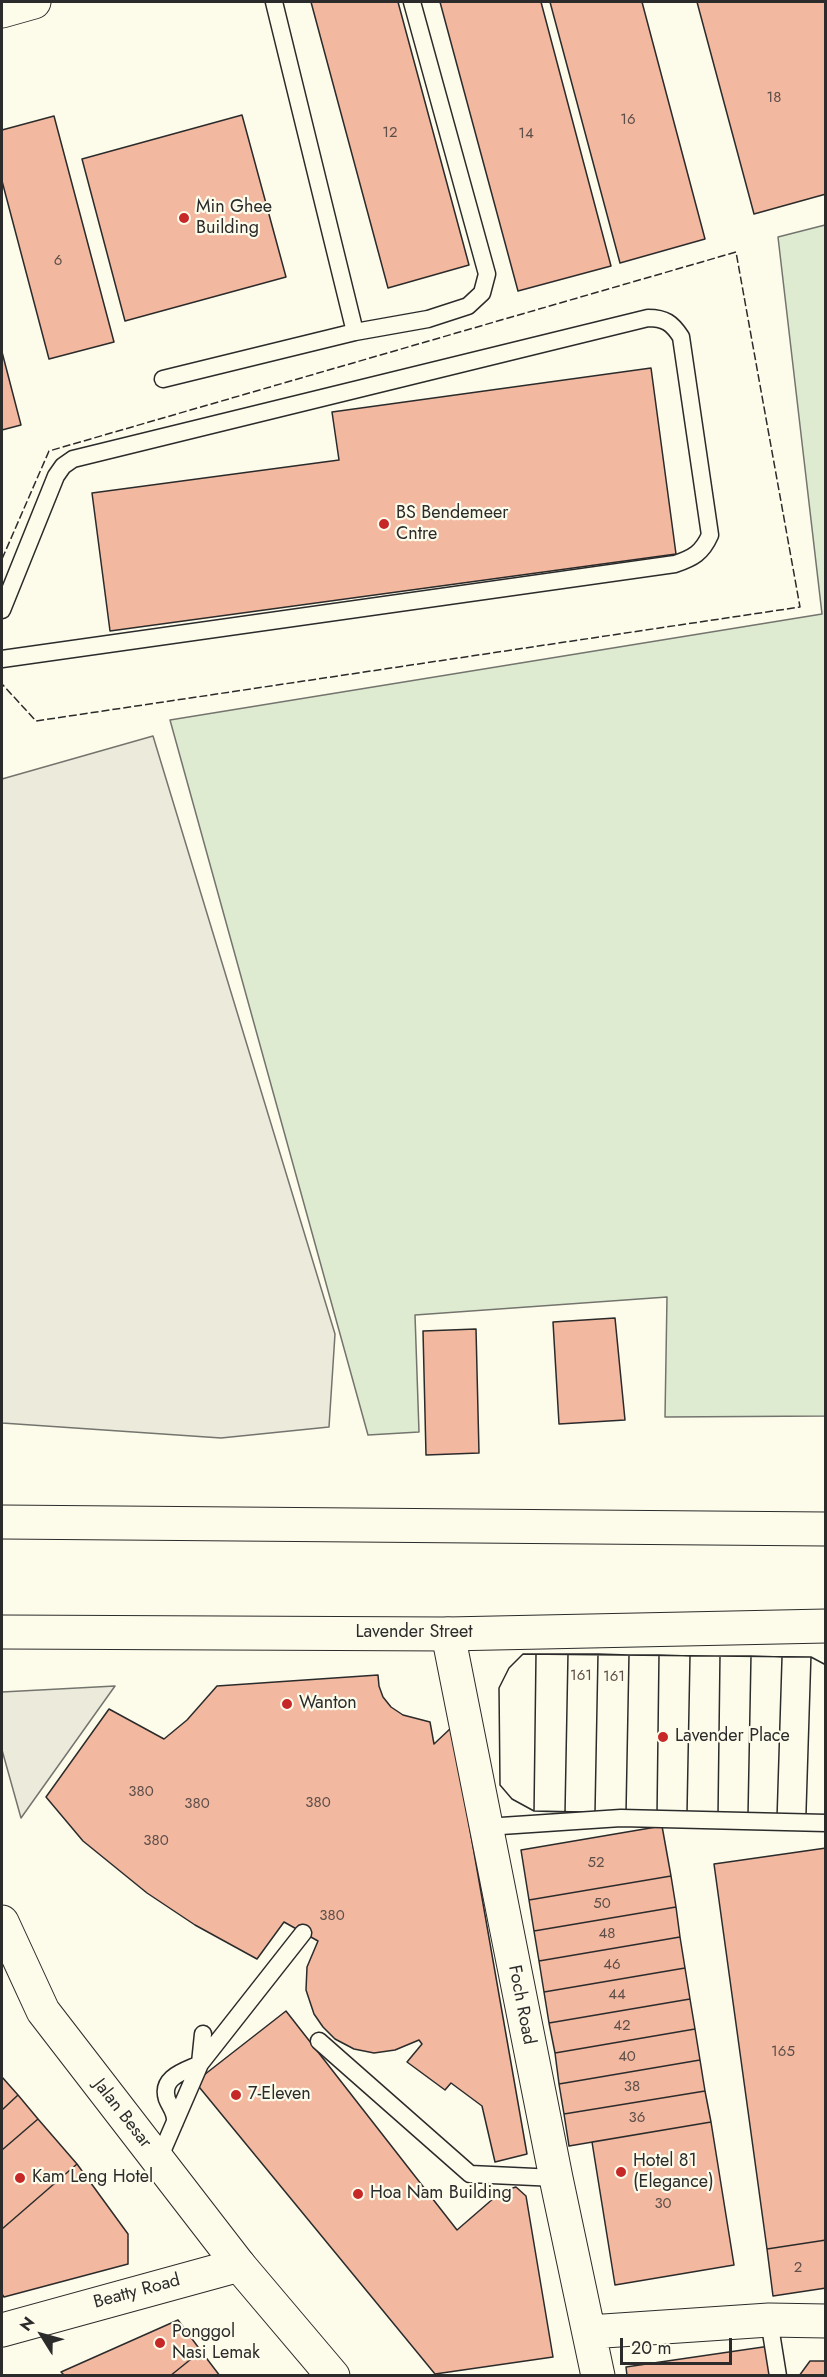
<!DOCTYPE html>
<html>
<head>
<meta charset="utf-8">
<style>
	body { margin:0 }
	#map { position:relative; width:827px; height:2377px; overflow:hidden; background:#fdfbea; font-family:Jost,sans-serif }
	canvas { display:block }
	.frame { position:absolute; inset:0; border:3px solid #2b2b2b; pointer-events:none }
	.north { position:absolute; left:12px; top:2305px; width:60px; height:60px; -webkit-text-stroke:4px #fdfbea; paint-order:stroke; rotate:307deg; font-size:16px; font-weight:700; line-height:24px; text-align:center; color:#2b2b2b }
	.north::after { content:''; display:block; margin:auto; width:21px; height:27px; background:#2b2b2b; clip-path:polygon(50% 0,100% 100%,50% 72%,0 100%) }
	.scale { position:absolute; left:620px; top:2338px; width:112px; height:27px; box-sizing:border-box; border:3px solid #2b2b2b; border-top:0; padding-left:8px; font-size:18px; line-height:21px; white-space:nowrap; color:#2b2b2b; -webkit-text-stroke:4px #fdfbea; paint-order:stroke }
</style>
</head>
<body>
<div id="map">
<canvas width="827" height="2377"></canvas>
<div class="frame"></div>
<div class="north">N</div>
<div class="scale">20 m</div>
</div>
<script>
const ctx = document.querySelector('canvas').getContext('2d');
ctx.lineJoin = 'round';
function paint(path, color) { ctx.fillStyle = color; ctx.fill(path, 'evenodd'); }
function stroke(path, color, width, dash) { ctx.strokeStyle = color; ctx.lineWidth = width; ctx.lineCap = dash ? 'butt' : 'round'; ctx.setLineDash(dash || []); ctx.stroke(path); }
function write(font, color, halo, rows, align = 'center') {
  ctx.font = font + ' Jost,sans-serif'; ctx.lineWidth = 4.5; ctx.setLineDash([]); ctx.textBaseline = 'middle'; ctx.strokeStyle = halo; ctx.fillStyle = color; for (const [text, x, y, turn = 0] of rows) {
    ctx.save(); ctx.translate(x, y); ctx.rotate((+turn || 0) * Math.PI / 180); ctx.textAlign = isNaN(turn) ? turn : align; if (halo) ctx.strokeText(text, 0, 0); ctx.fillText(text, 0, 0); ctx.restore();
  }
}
const green = new Path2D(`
	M825 225V1416L665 1417 667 1297 415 1315 419 1432 368 1435 170 720 822 614 778 237Z`);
paint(green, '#deebd1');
stroke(green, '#74746e', 1.5);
const parking = new Path2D(`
	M153 736 335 1334 329 1427 221 1438 2 1423V779Z
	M115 1686 21 1818 2 1750V1692Z`);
paint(parking, '#eceadb');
stroke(parking, '#74746e', 1.5);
const building = new Path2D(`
	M311 2H398L469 265 388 288Z
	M440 2H541L611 266 518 291Z
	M550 2H642L705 239 620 263Z
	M697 2H826V194L754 214Z
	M242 115 286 277 125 321 82 159Z
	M54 116 114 342 49 359 2 181V130Z
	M2 352 21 425 2 430Z
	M651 368 676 554 110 631 92 493 339 460 332 412Z
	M615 1318 625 1420 559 1424 553 1322Z
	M476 1329 479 1453 426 1455 423 1331Z
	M523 1654H536L534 1811 512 1799 500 1785 499 1688 509 1668Z
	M523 1654 811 1657 826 1665V1817L534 1811 512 1799 500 1785 499 1688 509 1668Z
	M536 1654H568L565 1812 534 1811Z
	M568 1654H598L595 1812H565Z
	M598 1654 629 1655 626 1813 595 1812Z
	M629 1655H659L657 1813H626Z
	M659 1655 690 1656 687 1813H657Z
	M690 1656H720L718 1814 687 1813Z
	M720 1656H751L748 1814H718Z
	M751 1656 782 1657 777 1816 748 1814Z
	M782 1657H811L806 1816H777Z
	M811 1657 826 1665V1817L806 1816Z
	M378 1675 379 1686 383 1697 391 1707 403 1715 430 1722 434 1744 452 1727 527 2154 495 2162 482 2106 451 2083 445 2090 407 2062 422 2044 419 2040 395 2050 374 2053 354 2049 335 2039 323 2027 314 2014 306 1990 307 1967 318 1941 284 1922 257 1959 195 1925 147 1893 83 1841 46 1797 109 1709 164 1739 187 1720 217 1686Z
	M662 1826 671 1876 529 1900 521 1850Z
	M826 1848V2240L767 2249 714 1864Z
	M671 1876 676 1907 534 1931 529 1900Z
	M676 1907 680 1937 539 1961 534 1931Z
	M680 1937 685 1968 544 1992 539 1961Z
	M685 1968 690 1999 549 2023 544 1992Z
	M690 1999 695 2029 555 2053 549 2023Z
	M286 2011 457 2230 502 2191 516 2187 526 2196 553 2357 435 2374 195 2082Z
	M695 2029 700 2060 559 2084 555 2053Z
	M700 2060 705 2091 564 2114 559 2084Z
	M2 2077 18 2095 2 2110Z
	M705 2091 711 2122 569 2146 564 2114Z
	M18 2095 38 2119 2 2150V2110Z
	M38 2119 77 2164 2 2229V2150Z
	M711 2122 734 2265 615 2285 592 2142Z
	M77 2164 128 2234V2264L4 2297 2 2294V2229Z
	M826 2240V2288L773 2296 767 2249Z
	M178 2320 201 2351 170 2376H65L61 2372Z
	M770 2346 774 2376H627L626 2367Z
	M201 2351 220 2376H170Z
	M810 2361H826V2376H799Z`);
paint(building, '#f2b8a0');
stroke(building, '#2b2b2b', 1.5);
const lane = new Path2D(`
	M274 2 355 332
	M163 379 355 332 428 319 468 306 482 293 487 274 412 2
	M2 610 56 476 63 466 73 459 648 318C665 318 672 323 681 337L710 535C702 553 693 558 675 564L2 659
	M486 1827 621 1818 826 1823
	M319 2041 470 2174 556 2178
	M200 2063 203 2034
	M175 2122C176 2112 170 2107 167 2099 160 2077 185 2071 200 2064
	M158 2161 200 2064 303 1933
	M769 2320 778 2376`);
const street = new Path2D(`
	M2 11 34 2
	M448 1634 556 2178 598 2376
	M2 2330 239 2265
	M589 2332 769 2320 826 2321`);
const primary = new Path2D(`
	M2 1522 826 1529
	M2 1632 448 1634 826 1626
	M2 1922 43 2011 239 2265 333 2376`);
stroke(lane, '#2b2b2b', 19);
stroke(street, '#2b2b2b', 35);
stroke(primary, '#2b2b2b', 35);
stroke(lane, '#fdfbea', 16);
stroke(street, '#fdfbea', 33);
stroke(primary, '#fdfbea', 33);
stroke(new Path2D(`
	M2 559 49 451 736 252 800 607 36 721 2 684`), '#2b2b2b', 1.5, [8, 3]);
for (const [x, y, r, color] of [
	[184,218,6,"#c62828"],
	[384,524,6,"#c62828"],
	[287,1704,6,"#c62828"],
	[663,1737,6,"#c62828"],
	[236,2095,6,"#c62828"],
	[621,2172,6,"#c62828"],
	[20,2178,6,"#c62828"],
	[358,2194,6,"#c62828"],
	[160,2343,6,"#c62828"]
]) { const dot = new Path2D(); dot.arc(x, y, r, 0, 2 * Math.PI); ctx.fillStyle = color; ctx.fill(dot); stroke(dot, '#fdfbea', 2); }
write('15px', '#5d4e48', null, [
	["18",774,98],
	["16",628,120],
	["12",390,133],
	["14",526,134],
	["6",58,261],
	["161",581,1676],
	["161",614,1677],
	["380",141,1792],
	["380",318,1803],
	["380",197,1804],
	["380",156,1841],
	["52",596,1863],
	["50",602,1904],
	["380",332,1916],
	["48",607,1934],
	["46",612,1965],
	["44",617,1995],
	["42",622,2026],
	["165",783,2052],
	["40",627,2057],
	["38",632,2087],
	["36",637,2118],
	["30",663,2204],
	["2",798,2268]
]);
write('18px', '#2b2b2b', '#fdfbea', [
	["Min Ghee",196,208],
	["Building",196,229],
	["BS Bendemeer",396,514],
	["Cntre",396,535],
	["Wanton",299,1704],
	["Lavender Place",675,1737],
	["7-Eleven",248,2095],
	["Hotel 81",633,2162],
	["(Elegance)",633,2183],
	["Kam Leng Hotel",32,2178],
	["Hoa Nam Building",370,2194],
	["Ponggol",172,2333],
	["Nasi Lemak",172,2354]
], 'left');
write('18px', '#2b2b2b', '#fdfbea', [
	["Lavender Street",414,1633],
	["Foch Road",521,2005,79],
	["Jalan Besar",122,2114,52],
	["Beatty Road",137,2292,-15]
]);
</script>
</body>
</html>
